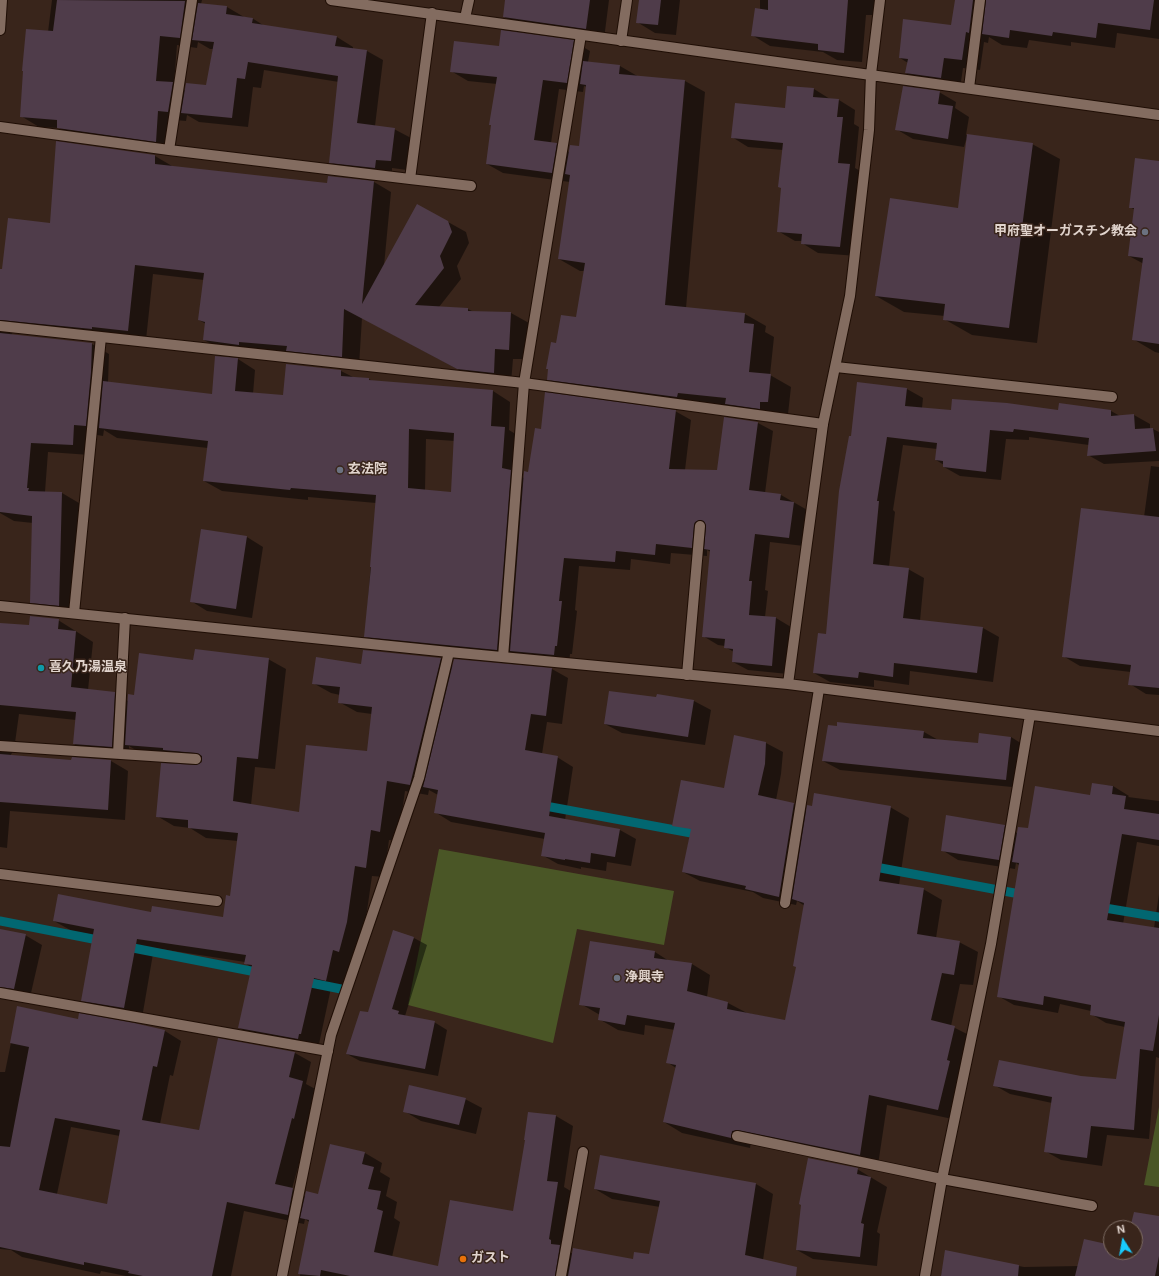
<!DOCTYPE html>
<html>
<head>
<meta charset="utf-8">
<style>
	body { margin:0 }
	#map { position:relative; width:1159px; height:1276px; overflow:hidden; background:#39251b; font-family:"DM Sans",sans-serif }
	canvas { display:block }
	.north { position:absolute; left:1103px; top:1220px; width:40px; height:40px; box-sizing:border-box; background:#39251b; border:1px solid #7c6b62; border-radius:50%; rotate:349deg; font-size:11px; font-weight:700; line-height:16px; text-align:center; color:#e1d4cd }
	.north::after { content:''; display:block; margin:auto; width:14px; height:18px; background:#18cafc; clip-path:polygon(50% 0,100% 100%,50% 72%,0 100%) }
</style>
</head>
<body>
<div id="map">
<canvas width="1159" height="1276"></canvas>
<div class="north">N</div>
</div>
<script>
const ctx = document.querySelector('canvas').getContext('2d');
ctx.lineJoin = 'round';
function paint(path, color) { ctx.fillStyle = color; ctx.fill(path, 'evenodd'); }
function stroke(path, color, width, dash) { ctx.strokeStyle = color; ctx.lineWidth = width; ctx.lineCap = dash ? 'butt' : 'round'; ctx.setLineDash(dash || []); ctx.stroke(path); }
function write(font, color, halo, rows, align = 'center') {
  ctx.font = font + ' "DM Sans","Noto Sans JP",sans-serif'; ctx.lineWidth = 3; ctx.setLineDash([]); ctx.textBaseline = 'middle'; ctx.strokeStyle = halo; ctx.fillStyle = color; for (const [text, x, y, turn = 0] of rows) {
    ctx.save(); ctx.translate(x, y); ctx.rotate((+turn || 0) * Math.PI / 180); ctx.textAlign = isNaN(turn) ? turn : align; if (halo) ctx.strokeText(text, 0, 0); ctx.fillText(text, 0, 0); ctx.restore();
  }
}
paint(new Path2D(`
	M439 849 674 891 664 945 577 929 553 1043 408 1005Z
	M1159 1107V1187L1144 1185Z`), '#4a5626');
paint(new Path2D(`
	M52 0H202L201 4 227 7 244 17 252 18 266 27 337 37 353 47V49L367 51 383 60 375 126 394 129 411 138 407 170 392 168V177L347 172 330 162 339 82 264 70 261 88 253 87 248 127 199 122 187 115 186 121 175 120 173 151 75 138 59 128 39 127 21 116 48 32ZM198 42 210 49H213L207 86 186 91 174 84 177 45 197 48Z
	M506 0H609L604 39 522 27 504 17Z
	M640 0H680L676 35 655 33 637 22Z
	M760 0H877L876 15H866L862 62 837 60 823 52 770 46 752 35 760 10Z
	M956 0H1159V39L1117 33 1115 48 1071 42V46L1029 40 1027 48 1002 45 989 37 988 43 984 42 980 70 963 68 960 88 925 83 906 73 908 63 900 58 952 26Z
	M573 41 590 51 588 62 620 66 639 77 685 81 705 92 686 308 745 314 766 326 765 332 774 337 770 375 791 387 788 414 781 413 780 420 568 391 548 379 557 344 577 318 584 271H580L559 259 570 182 503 173 487 164 497 84 468 81 451 71 500 47ZM584 86 587 87 580 147 569 152 556 144 551 143 559 89 583 92Z
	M788 87 814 89 830 99 839 100 855 110 854 124 859 127 855 168 866 174 857 256 818 253 802 243V241H795L778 231 782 188 783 150 748 147 732 137 786 109Z
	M939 92 956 102 955 108 969 117 966 135 1032 144 1060 159 1037 343 972 335 944 319 945 316 904 312 876 296 959 209 967 141 966 140 964 147 913 139 896 129Z
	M155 156 172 166V167L328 184 374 182 391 192 384 266 448 222 466 232 469 243 457 266 461 279 439 307 468 309 474 312 511 313 529 323 527 359H513L511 383 476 379 362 318 359 366 222 350 204 340 206 324 199 320 204 280 153 274 146 340 15 330 11 335 92 344 109 354 108 383 213 396 238 359 255 370 253 394 284 396 341 371 353 377 369 379 374 382 493 391 510 402 509 430 522 438 520 476 524 478 529 473 542 430 675 411 691 420 685 470 718 471 758 423 773 431 765 493 781 495 809 511 804 546 770 542 765 590 768 591 765 617 776 618 791 627 788 674 748 670 733 662 734 652 725 647V646L718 645 703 636 711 552 707 550V556L671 553 670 564 631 559 630 570 579 566 575 610 577 611 572 654H570L569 664 526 660 515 653V660L383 646 365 636 376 503 308 497V500L222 491 204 481 208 448 117 438 104 430 103 436 91 434 90 455 48 452 45 492 62 493 79 503 76 615 49 612 31 602 33 523 14 521 0 513V270H3L51 224ZM426 439 455 441 452 493 425 491Z
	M1159 162V353L1155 352 1133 339 1144 264 1129 256 1135 210 1130 207Z
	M907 389 923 398 922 408 952 411H1111L1120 416 1134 415 1150 424V429H1153L1159 432V461L1104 464 1088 455 1089 445 1029 437V440L1006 439 1001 480 960 476 944 467V465L936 460 937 449 903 445 893 510 895 512 889 567 908 569 924 578 920 621 983 628 999 637 993 682 910 671 909 685 874 680V687L830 682 814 673 827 635 852 437Z
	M1151 466 1159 467V695L1146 694 1130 684 1131 672 1080 666 1063 656 1144 517Z
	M247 537 263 547 252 618 207 611 191 601Z
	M58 620 93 642 88 690 114 693 128 701 134 696 194 661 268 659 286 669 275 769 255 767 251 805 300 813 368 752 372 714 357 712 339 702 340 695 331 693 313 683 362 665 441 659 453 666 455 660 552 669 568 678 562 724 547 722 542 754 557 757 573 767 565 820 620 830 636 839 631 866 607 862 606 871 581 867V869L558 864 542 855 545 839 451 822 435 812 438 795 429 790 428 795 405 791 398 841 389 840 384 877 372 876 364 932 357 961 351 959 344 990 331 988 319 1044 317 1043 316 1049 256 1038 239 1028 252 968 245 963V962L154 948 142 1018 100 1010 82 1000 94 935 72 931 54 921 152 913 223 918 231 897 238 841 206 838 190 828 174 826 157 816 203 761 182 760 144 755 129 746V756L91 754 74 744 76 720 19 714 14 750 10 756 72 761 73 758 111 761 128 771 125 820 10 811 7 848 0 847V624L30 626Z
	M658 695 694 701 711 710 705 745 622 733 605 724 657 699Z
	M924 732 940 741 979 744 1011 737 1027 747 1022 788 840 770 823 761Z
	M735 736 766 743 783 752 781 774 776 800 794 804 807 811 890 807 909 818 899 885 923 889 942 900 936 938 959 942 978 952 973 985 960 984 951 1026 973 1037 957 1120 887 1105 878 1165 751 1142 750 1148 682 1133 664 1122 676 1068 667 1062 675 1030 645 1025 644 1035 618 1030 599 1019 600 1015 581 1004 655 952 669 961 692 964 710 975 707 997 728 1003 747 1013 786 1021 797 967 805 906 797 901 796 905 763 898 753 892 700 881 683 872 690 835 673 825 725 789Z
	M1093 784 1113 786 1129 796 1128 797 1159 801V846L1137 842 1123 924 1154 928 1159 894V1058L1156 1057 1149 1139 1107 1135 1102 1166 1061 1160 1045 1151 1052 1103 1010 1094 994 1085 1081 1077 1117 1080 1125 1027 1106 1023 1091 1014V1011L1060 1004 1058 1013 1014 1005 998 996 1020 866 1016 863 1015 869 958 860 942 850 1004 826 1017 833 1029 830 1091 796Z
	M0 930 25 935 42 945 31 993 5 988 0 985Z
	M414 938 427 945 405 1016 434 1022 447 1030 438 1076 360 1061 347 1054Z
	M18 1008 78 1020 133 1024 165 1031 181 1041 173 1076 170 1075 160 1124 199 1131 219 1039 295 1053 311 1062 306 1084 319 1091 292 1189 306 1197 319 1196 365 1153 382 1163 380 1172 390 1178 386 1196 397 1202 394 1218 400 1222 392 1257 439 1267 514 1212 556 1116 573 1126 564 1187 574 1193 568 1251 573 1254 633 1260 650 1256 660 1207 612 1199 595 1189 601 1156 756 1184 773 1194 763 1260 796 1276H300L309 1222 305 1219 304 1224 244 1211 231 1276H126L101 1271 100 1274 22 1257 11 1250 0 1249V1072H5ZM71 1127 120 1136 107 1206 57 1194Z
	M465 1099 482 1108 476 1134 421 1121 404 1111Z
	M857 1169 887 1187 877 1232 880 1234 877 1266 813 1259 797 1250Z
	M1159 1217V1276H941L946 1252 1024 1267 1079 1266 1111 1246V1252H1135V1228H1131Z`), '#0007');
stroke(new Path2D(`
	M540 805 702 835
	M870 866 1025 895
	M1099 907 1159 917
	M0 921 103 941
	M123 946 261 973
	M301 981 346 990`), '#026771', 9);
paint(new Path2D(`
	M57 0 185 1 180 38 160 36 156 81 173 82 168 112 158 111 156 142 57 128V120L20 117 23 71H22L26 29 53 31Z
	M505 0H590L586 29 503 17Z
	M639 0H661L658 25 636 23Z
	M768 0H848L844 53 818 50V44L751 36 755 8 768 10Z
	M955 0H973L969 33 966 32 962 60 944 58 941 78 905 73 908 59 899 58 903 19 951 25Z
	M986 0H1154L1150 30 1098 23 1096 38 1053 32 1052 36 1010 30 1009 38 982 34Z
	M198 3 227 6 226 14 253 18 252 23 337 36 335 46 367 50 357 123 395 128 391 161 376 160 375 168 329 163 338 76 248 62 245 79 237 78 232 118 181 113 186 83 206 85 214 42 192 40Z
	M501 30 574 40 567 83 543 80 534 140 557 143 552 173 486 164 491 125H489L497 77 450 72 454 41 499 46Z
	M583 61 620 65 619 74 685 80 665 305 745 313 744 323 754 324 749 372 771 374 768 402H760V409L725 404 726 398 678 393 677 397 547 380 548 369H546L551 342 556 343 561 315 576 317 585 263 558 259 570 175 565 174 570 145 579 146 586 85 580 84Z
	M787 86 814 88 813 97 839 99 837 117H843L838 163 850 164 840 247 801 244 802 234 777 232 781 188 778 187 783 143 731 138 735 103 785 108Z
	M903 86 940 91 938 104 953 106 948 139 895 130Z
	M967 134 1033 143 1009 328 943 320 945 304 875 296 890 198 958 208Z
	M56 141 155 155V164L327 183 328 176 374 181 362 304 417 204 448 221 452 232 440 256 444 268 415 305 468 308V311L511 312 509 350 495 349 494 373 457 369 344 309 342 357 286 351 287 346 239 342V345L203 340 205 322 198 320 204 273 135 265 128 331 92 327V329L0 320V269H2L8 218 50 223Z
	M1135 158 1159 161V344L1132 340 1143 258 1128 256 1134 208H1129Z
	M0 333 92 343 91 372 86 426 74 425 73 445 31 443 27 488H29L28 491 62 492 59 606 30 603 32 516 0 512Z
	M215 356 238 358 235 391 283 395 286 364 341 370V376L369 378V380L493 390 491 426 505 427 502 468 511 470 497 650 364 637 371 567H370L376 495 291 488 290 490 203 481 208 441 99 428 103 381 212 394ZM409 429 454 433 451 492 408 488Z
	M857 382 907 388 905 406 951 410 952 399 1007 403 1058 410 1059 403 1111 410V416L1134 414 1135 429 1153 428 1156 451 1087 456 1089 438 1014 429 1013 432 990 430 986 472 943 467V461L935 460 937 443 887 437 877 501H879L873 564 909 568 903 618 983 627 977 673 894 663 893 677 859 672 858 678 813 673 818 633 826 634 839 491 849 436H851Z
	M545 392 676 410 669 469 717 470 724 417 758 422 749 490 781 494 780 500 794 502 789 538 755 534 749 581H752L749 615 776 617 772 666 732 662 733 649 724 648 725 639 702 637 710 550 704 549 706 526 704 521 700 520 695 522 694 525 692 548 656 544 655 555 616 551 615 562 564 558 559 601H562L557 646H555L554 655 510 651 524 471 528 472 535 428 541 429Z
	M1081 508 1159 517V688L1128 685 1131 665 1062 657Z
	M201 529 247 536 236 609 190 602Z
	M30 616 59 619 58 629 76 631 71 687 115 692 112 747 73 744 76 712 0 705V623L29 625Z
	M195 649 269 658 258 759 237 757 233 801 299 812 306 745 367 751 372 707 338 703 340 687 312 684 316 657 361 664 363 650 441 658 410 785 387 781 380 832 371 830 366 868 355 866 347 922 339 952 333 950 326 981 314 978 301 1034H299L298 1039 238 1028 252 965 244 964 246 955 137 939 124 1008 81 1001 94 929 53 921 58 894 151 912 152 906 223 917 226 895 230 896 238 833 188 828V820L156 817 161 763 196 765 202 762V756L196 753 163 750V748L125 745 128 694 134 695 139 653 193 660Z
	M454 659 552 668 546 716 531 714 525 750 558 756 549 816 620 829 615 857 591 853 590 863 565 859V860L541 856 545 833 434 813 438 790 423 787Z
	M609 691 656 697 657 694 694 700 688 737 604 724Z
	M837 722 924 731 923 738 978 743 979 733 1011 737 1006 780 822 761 828 725 837 726Z
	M734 735 766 742 765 764 758 795 794 803 779 897 745 889 746 886 682 872 691 829 672 826 681 780 724 788Z
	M0 754 71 760 72 757 111 760 108 810 0 802Z
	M1092 783 1113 786 1112 794 1126 796 1124 809 1159 814V840L1122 834 1107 920 1159 928V1015L1153 1051 1140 1049 1134 1130 1091 1126 1087 1158 1044 1152 1052 1097 993 1086 999 1060 1081 1076 1116 1079 1125 1022 1090 1015 1091 1005 1044 996 1043 1005 997 997 1019 863 1012 862 1018 827 1028 828 1035 786 1090 795Z
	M814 793 891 806 879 881 924 888 917 934 960 941 954 975 942 973 931 1020 955 1026 947 1060 950 1061 938 1110 869 1095 860 1155 738 1130 732 1131 731 1138 663 1122 676 1065 666 1063 675 1023 627 1015 625 1025 598 1020 600 1008 579 1005 590 941 655 951 654 958 692 963 687 991 728 1002 727 1009 785 1020 796 967 793 966 804 903 792 899 807 805 812 806Z
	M946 815 1005 825 999 860 941 851Z
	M0 929 26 934 14 989 0 987Z
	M393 930 414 937 392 1009 399 1011 398 1014 435 1021 425 1069 346 1054 360 1011 368 1012Z
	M17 1006 78 1019 79 1013 134 1023 165 1030 157 1067 153 1066 142 1120 199 1130 218 1038 295 1052 289 1077 303 1081 294 1119 292 1118 275 1184 293 1188 288 1215 227 1202 212 1276H143L128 1273 129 1271 84 1262V1265L0 1247V1146L10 1147 29 1047 10 1043ZM55 1118 120 1130 107 1204 39 1190Z
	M409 1085 466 1098 459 1125 403 1112Z
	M528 1112 556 1115 547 1181 558 1182 549 1239 551 1240V1244L560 1245 555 1276H350L321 1270 320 1276 298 1274 309 1220 300 1218 306 1191 318 1194 330 1144 365 1152 362 1164 374 1167 368 1189 381 1191 377 1209 383 1211 374 1252 438 1266 450 1200 513 1211 525 1140H524Z
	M600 1155 756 1183 745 1255 797 1267 796 1276H568L573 1248 633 1259 634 1252 649 1254 660 1201 594 1189Z
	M808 1158 858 1168 857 1174 871 1177 861 1223 864 1224 860 1257 796 1250 801 1205 799 1204Z
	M1134 1212 1159 1216V1256L1155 1276H1075L1084 1239 1111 1245V1252H1135V1228H1130Z
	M945 1250 1019 1265 1018 1276H941Z`), '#4f3c4a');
const service = new Path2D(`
	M621 41 627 0
	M969 88 980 0
	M0 127 169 150 410 179 432 13
	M169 150 192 0
	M410 179 471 186
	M0 326 524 383 823 424
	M836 367 1112 397
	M74 613 101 337
	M503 657 524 383 581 35
	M687 675 700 526
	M0 746 196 759
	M118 754 125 618
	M0 874 217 901
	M785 903 819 689
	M0 993 328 1051
	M737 1136 942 1179 1092 1206
	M561 1276 583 1152`);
const minor = new Path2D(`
	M331 0 1159 115
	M465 18 469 0
	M0 606 449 652 788 684 1159 731
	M788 684 823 424 850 296 869 130 871 74 880 0
	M282 1276 331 1035 419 778 449 652
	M925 1276 942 1179 991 944 1030 715`);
const secondary = new Path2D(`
	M0 30 2 0`);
stroke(service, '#1f0e05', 12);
stroke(minor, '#1f0e05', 12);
stroke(secondary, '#1f0e05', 12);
stroke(service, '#836c60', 10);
stroke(minor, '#836c60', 10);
stroke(secondary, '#836c60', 10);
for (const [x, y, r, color] of [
	[1145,232,4,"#6b7280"],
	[340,470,4,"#6b7280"],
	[41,668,4,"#0f9aa8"],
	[617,978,4,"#6b7280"],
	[463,1259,4,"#e8710a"]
]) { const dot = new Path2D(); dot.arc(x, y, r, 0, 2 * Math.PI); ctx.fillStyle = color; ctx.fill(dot); stroke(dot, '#39251b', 1.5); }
write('bold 13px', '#e1d4cd', '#39251b', [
	["甲府聖オーガスチン教会",1137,232,"right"],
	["玄法院",348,470],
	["喜久乃湯温泉",49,668],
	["浄興寺",625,978],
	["ガスト",471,1259]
], 'left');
</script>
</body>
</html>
